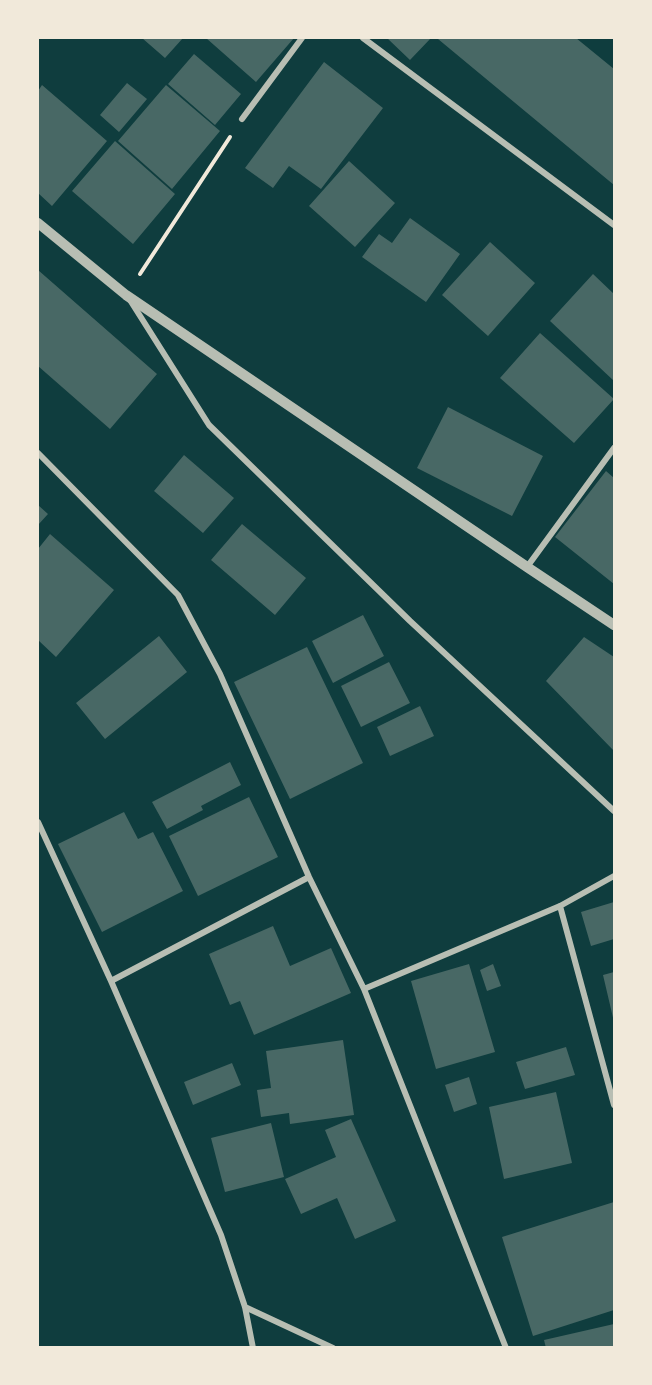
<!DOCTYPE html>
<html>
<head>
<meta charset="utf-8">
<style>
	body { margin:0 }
	#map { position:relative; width:652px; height:1385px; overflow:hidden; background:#0f3d3e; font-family:Montserrat,sans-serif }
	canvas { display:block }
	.frame { position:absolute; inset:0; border:39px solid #f1e9da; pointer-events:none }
</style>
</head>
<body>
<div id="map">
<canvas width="652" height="1385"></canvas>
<div class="frame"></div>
</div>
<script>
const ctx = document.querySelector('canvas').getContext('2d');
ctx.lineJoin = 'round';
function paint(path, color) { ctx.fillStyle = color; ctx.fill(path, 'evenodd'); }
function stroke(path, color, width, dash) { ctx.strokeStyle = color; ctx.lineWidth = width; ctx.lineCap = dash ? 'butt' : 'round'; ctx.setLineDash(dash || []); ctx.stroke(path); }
paint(new Path2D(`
	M142 38H183L165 58Z
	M206 38H294L256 82Z
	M387 38H431L410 60Z
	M440 38H576L614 69V185L438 39Z
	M194 54 241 94 215 125 168 84Z
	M324 62 383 108 321 189 289 166 273 188 245 168Z
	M127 83 147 99 119 132 100 115Z
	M42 85 107 141 52 206 38 193V91Z
	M166 85 220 131 172 189 118 141Z
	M115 141 175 194 133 244 72 191Z
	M349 161 395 203 355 247 309 206Z
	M410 218 460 254 426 302 362 257 379 234 392 243Z
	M490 242 535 283 488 336 442 295Z
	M38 270 157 374 110 429 38 366Z
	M593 274 614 294V381L550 321Z
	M540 333 614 399 574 443 500 378Z
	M448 407 543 456 512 516 417 468Z
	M184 455 234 498 203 533 154 491Z
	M606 471 614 478V584L555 537Z
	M38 505 48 514 38 525Z
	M242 524 306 578 275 615 211 560Z
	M50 534 114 590 56 657 38 640V549Z
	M363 615 384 656 333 683 312 641Z
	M159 636 187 672 105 739 76 703Z
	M584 637 614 657V751L546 681Z
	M307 647 363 763 290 799 234 682Z
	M389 662 410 703 361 727 341 686Z
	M420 706 434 736 390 756 377 727Z
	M230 762 241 785 201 806 203 810 167 829 152 802Z
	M249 797 278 857 198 896 169 836Z
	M124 812 138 839 153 832 183 891 102 932 58 844Z
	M614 902V939L591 946 581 912Z
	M273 926 290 966 331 948 351 993 254 1035 240 1001 230 1005 209 954Z
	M469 964 495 1052 436 1069 411 981Z
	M493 964 501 986 487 991 480 970Z
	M614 972V1022L603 975Z
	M343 1040 354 1115 290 1124 289 1113 261 1117 257 1090 271 1088 266 1051Z
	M566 1047 575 1075 525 1089 516 1062Z
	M232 1063 241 1085 193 1105 184 1082Z
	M469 1077 477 1104 454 1112 445 1085Z
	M556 1092 572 1163 504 1179 489 1107Z
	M351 1119 396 1221 355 1239 337 1198 301 1214 285 1179 336 1157 325 1130Z
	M271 1123 284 1177 225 1192 211 1138Z
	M614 1202V1310L533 1336 502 1237Z
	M614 1324V1348H546L544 1340Z`), '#486865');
stroke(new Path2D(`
	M140 274 230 137`), '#f1e9da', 4);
stroke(new Path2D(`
	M363 38 614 225
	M242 119 302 38
	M130 300 209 425 410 621 614 811
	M38 453 178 595 220 674 309 877 364 989 506 1348
	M527 567 614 448
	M38 822 111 981 221 1235 245 1307 253 1348
	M560 906 614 1105
	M111 981 309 877
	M364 989 560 906 614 876
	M245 1307 333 1348`), '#b8beb3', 6);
stroke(new Path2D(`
	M38 223 126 295 527 567 614 625`), '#b8beb3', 10);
</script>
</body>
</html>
